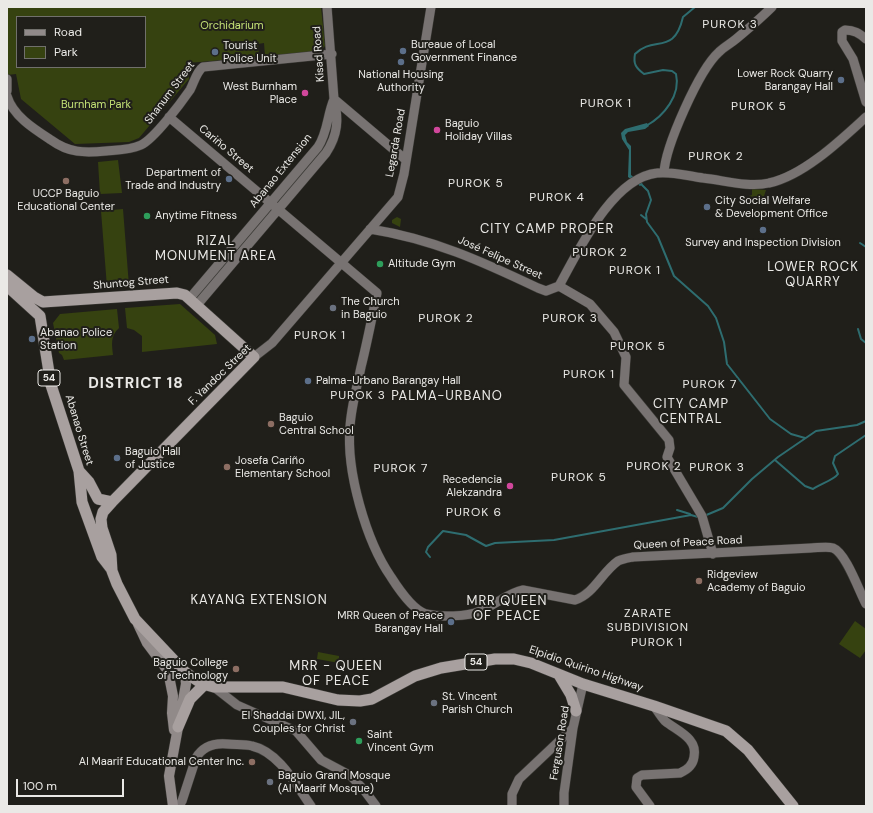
<!DOCTYPE html>
<html>
<head>
<meta charset="utf-8">
<style>
	body { margin:0 }
	#map { position:relative; width:873px; height:813px; overflow:hidden; background:#201f1a; font-family:"DM Sans",sans-serif }
	canvas { display:block }
	.frame { position:absolute; inset:0; border:8px solid #eae9e6; pointer-events:none }
	.legend { position:absolute; left:16px; top:16px; width:130px; height:52px; box-sizing:border-box; background:#201f1a; border:1px solid #71706c; margin:0; padding:5px 7px; list-style:none; font-size:12px; color:#eae9e6 }
	.legend li { display:flex; align-items:center; gap:8px; height:20px }
	.legend b { width:20px; border:1px solid #71706c }
	.scale { position:absolute; left:16px; top:779px; width:108px; height:18px; box-sizing:border-box; border:2px solid #eae9e6; border-top:0; padding-left:5px; font-size:12px; line-height:14px; white-space:nowrap; color:#eae9e6; -webkit-text-stroke:3px #201f1a; paint-order:stroke }
</style>
</head>
<body>
<div id="map">
<canvas width="873" height="813"></canvas>
<div class="frame"></div>
<ul class="legend">
<li><b style="height:5px;background:#918a89"></b>Road</li>
<li><b style="height:11px;background:#364210"></b>Park</li>
</ul>
<div class="scale">100 m</div>
</div>
<script>
const ctx = document.querySelector('canvas').getContext('2d');
ctx.lineJoin = 'round';
function paint(path, color) { ctx.fillStyle = color; ctx.fill(path, 'evenodd'); }
function stroke(path, color, width, dash) { ctx.strokeStyle = color; ctx.lineWidth = width; ctx.lineCap = dash ? 'butt' : 'round'; ctx.setLineDash(dash || []); ctx.stroke(path); }
function write(font, color, halo, rows, align = 'center') {
  ctx.font = font + ' "DM Sans",sans-serif'; ctx.lineWidth = 4; ctx.setLineDash([]); ctx.textBaseline = 'middle'; ctx.strokeStyle = halo; ctx.fillStyle = color; for (const [text, x, y, turn = 0] of rows) {
    ctx.save(); ctx.translate(x, y); ctx.rotate((+turn || 0) * Math.PI / 180); ctx.textAlign = isNaN(turn) ? turn : align; if (halo) ctx.strokeText(text, 0, 0); ctx.fillText(text, 0, 0); ctx.restore();
  }
}
paint(new Path2D(`
	M7 7H321L325 46 320 51 265 56 264 43 258 44 259 57 188 63 189 79 139 138 129 142 75 144 21 99 16 74 7 75ZM17 17H145V67H17Z
	M118 160 122 193 100 194 98 162Z
	M752 189 766 190 763 199 749 196 752 195Z
	M123 209 129 286 107 287 101 211Z
	M397 217 401 219 400 227 392 223V220Z
	M180 304 215 335 217 344 142 352V336L134 330 127 328 125 308Z
	M117 309 119 328C110 336 112 345 113 355L64 360 62 355 59 353 53 323 60 314Z
	M855 621 866 629V650L860 658 839 644Z
	M318 652 339 656V663L317 659Z`), '#364210');
paint(new Path2D(`
	M647 123 649 126 645 129 628 132 625 135 627 142 631 146V175L643 184 640 186 628 177 629 150 622 139 621 133 625 129Z`), '#2e6d70');
stroke(new Path2D(`
	M646 126C664 116 681 95 676 74L672 71 663 70 644 74C636 68 633 64 635 54 654 35 674 56 683 17L695 7
	M642 185 648 191 651 200 646 214 647 222 658 237 674 276 708 306 716 318 724 342 727 364 770 419 791 434 805 438
	M641 215 646 219
	M860 243 866 247
	M858 329 861 339 866 343
	M775 460 805 486 813 489C820 484 834 480 838 474L833 463 835 456 866 435
	M677 510 690 514
	M704 516 723 508 752 479 778 457 816 431 857 425 866 421
	M430 557 426 552 428 547 443 531 466 535 486 546 495 543 554 540 691 515 698 517`), '#2e6d70', 2);
const secondary = new Path2D(`
	M866 39C859 33 854 30 845 30L842 32V41L853 59 866 102
	M7 79V91
	M7 96C13 116 34 129 51 140 69 153 84 153 106 151 117 150 130 150 141 145 154 139 181 103 190 90 194 83 196 72 203 67L332 54
	M334 99 406 160
	M169 117 377 293C372 318 367 343 361 367 357 387 351 407 350 427 346 471 366 541 391 577 398 588 413 610 426 614 440 617 467 617 480 611 495 605 508 593 523 590L575 600C594 594 602 572 618 561 622 559 628 558 633 557L811 548C817 548 827 546 833 548 846 553 859 591 866 604
	M664 173C665 147 699 70 719 52 724 47 730 44 736 39 748 29 761 18 772 7
	M370 229C433 239 481 261 538 288L546 291 559 286C579 250 612 178 657 173 671 171 688 176 703 178 723 180 749 188 769 183 803 176 841 140 866 117
	M559 286 590 304 614 332 626 357 624 385 669 440 670 448 667 457 702 516 713 554
	M190 298 318 147C328 132 327 115 334 99
	M197 305 326 153C338 135 339 119 334 99L327 7
	M254 357 272 343 398 197 404 174 431 7
	M214 687 237 705 296 731 321 760 351 776 364 790 376 806
	M179 806 182 801 196 758C203 746 215 743 227 744 235 745 244 744 252 746 279 752 296 785 311 806
	M512 806V794L519 779 573 728
	M564 806V793L573 728 583 684
	M650 806 636 787 637 778 642 775 680 773C687 770 693 765 694 757 698 738 677 731 665 721 661 717 657 710 654 706`);
const primary = new Path2D(`
	M138 624 147 643 168 671 173 696 172 713 174 730
	M173 806 169 776 186 684 185 672`);
const highway = new Path2D(`
	M7 275 34 297 43 302 177 293 185 295 254 357 112 502 103 512 101 519 102 528 111 555 112 571 117 584 135 619 185 672C195 679 202 685 214 687H283L338 700 360 701 372 699 415 676 441 668 495 659H514L531 663 583 684 654 706 726 731 748 750 793 806
	M7 286 40 316 51 385 79 471 82 502 102 557 112 570
	M79 471 89 482 98 499 112 502
	M559 675 571 695 576 711
	M178 727 190 699 204 685`);
stroke(secondary, '#3c3b37', 10);
stroke(primary, '#3c3b37', 11);
stroke(highway, '#3c3b37', 12);
stroke(secondary, '#787372', 9);
stroke(primary, '#918a89', 10);
stroke(highway, '#a8a09f', 11);
for (const [x, y, r, color] of [
	[403,51,4,"#5c6f8a"],
	[215,52,4,"#5c6f8a"],
	[401,62,4,"#5c6f8a"],
	[841,80,4,"#5c6f8a"],
	[305,93,4,"#d1479c"],
	[437,130,4,"#d1479c"],
	[229,179,4,"#5c6f8a"],
	[66,181,4,"#8d6e63"],
	[707,207,4,"#5c6f8a"],
	[147,216,4,"#2e9e5b"],
	[763,230,4,"#5c6f8a"],
	[380,264,4,"#2e9e5b"],
	[333,308,4,"#6b7280"],
	[32,339,4,"#5c6f8a"],
	[308,381,4,"#5c6f8a"],
	[271,424,4,"#8d6e63"],
	[117,458,4,"#5c6f8a"],
	[227,467,4,"#8d6e63"],
	[510,486,4,"#d1479c"],
	[699,581,4,"#8d6e63"],
	[451,622,4,"#5c6f8a"],
	[236,669,4,"#8d6e63"],
	[434,703,4,"#6b7280"],
	[353,722,4,"#6b7280"],
	[359,741,4,"#2e9e5b"],
	[252,762,4,"#8d6e63"],
	[270,782,4,"#6b7280"]
]) { const dot = new Path2D(); dot.arc(x, y, r, 0, 2 * Math.PI); ctx.fillStyle = color; ctx.fill(dot); stroke(dot, '#201f1a', 1.5); }
for (const [x, y, w] of [
	[49,378,22],
	[476,662,22]
]) { const box = new Path2D(); box.roundRect(x - w / 2, y - 8, w, 16, 3); ctx.fillStyle = '#201f1a'; ctx.fill(box); stroke(box, '#eae9e6', 1); }
write('bold 10px', '#eae9e6', null, [
	["54",49,378],
	["54",476,662]
]);
write('11px', '#c3e075', '#201f1a', [
	["Orchidarium",232,26],
	["Burnham Park",96,105]
]);
write('11px', '#eae9e6', '#201f1a', [
	["Bureaue of Local",411,45],
	["Government Finance",411,58],
	["Tourist",223,46],
	["Police Unit",223,59],
	["Lower Rock Quarry",833,74,"right"],
	["Barangay Hall",833,87,"right"],
	["National Housing",401,75,"center"],
	["Authority",401,88,"center"],
	["West Burnham",297,87,"right"],
	["Place",297,100,"right"],
	["Baguio",445,124],
	["Holiday Villas",445,137],
	["Department of",221,173,"right"],
	["Trade and Industry",221,186,"right"],
	["UCCP Baguio",66,194,"center"],
	["Educational Center",66,207,"center"],
	["City Social Welfare",715,201],
	["& Development Office",715,214],
	["Anytime Fitness",155,216],
	["Survey and Inspection Division",763,243,"center"],
	["Altitude Gym",388,264],
	["The Church",341,302],
	["in Baguio",341,315],
	["Abanao Police",40,333],
	["Station",40,346],
	["Palma-Urbano Barangay Hall",316,381],
	["Baguio",279,418],
	["Central School",279,431],
	["Baguio Hall",125,452],
	["of Justice",125,465],
	["Josefa Cariño",235,461],
	["Elementary School",235,474],
	["Recedencia",502,480,"right"],
	["Alekzandra",502,493,"right"],
	["Ridgeview",707,575],
	["Academy of Baguio",707,588],
	["MRR Queen of Peace",443,616,"right"],
	["Barangay Hall",443,629,"right"],
	["Baguio College",228,663,"right"],
	["of Technology",228,676,"right"],
	["St. Vincent",442,697],
	["Parish Church",442,710],
	["El Shaddai DWXI, JIL,",345,716,"right"],
	["Couples for Christ",345,729,"right"],
	["Saint",367,735],
	["Vincent Gym",367,748],
	["Al Maarif Educational Center Inc.",244,762,"right"],
	["Baguio Grand Mosque",278,776],
	["(Al Maarif Mosque)",278,789]
], 'left');
write('11px', '#eae9e6', '#201f1a', [
	["Kisad Road",319,54,-94],
	["Shanum Street",170,93,-53],
	["Legarda Road",396,143,-80],
	["Cariño Street",226,149,40],
	["Abanao Extension",281,171,-51],
	["José Felipe Street",500,258,24],
	["Shuntog Street",131,283,-5],
	["F. Yandoc Street",220,375,-44],
	["Abanao Street",79,430,73],
	["Queen of Peace Road",688,543,-3],
	["Elpidio Quirino Highway",586,669,19],
	["Ferguson Road",560,743,-81]
]);
ctx.letterSpacing = '1px';
write('12px', '#eae9e6', '#201f1a', [
	["PUROK 3",730,25],
	["PUROK 1",606,104],
	["PUROK 5",759,107],
	["PUROK 2",716,157],
	["PUROK 5",476,184],
	["PUROK 4",557,198],
	["PUROK 2",600,253],
	["PUROK 1",635,271],
	["PUROK 2",446,319],
	["PUROK 3",570,319],
	["PUROK 1",320,336],
	["PUROK 5",638,347],
	["PUROK 1",589,375],
	["PUROK 7",710,385],
	["PUROK 3",358,396],
	["PUROK 2",654,467],
	["PUROK 3",717,468],
	["PUROK 7",401,469],
	["PUROK 5",579,478],
	["PUROK 6",474,513],
	["ZARATE",648,614],
	["SUBDIVISION",648,628],
	["PUROK 1",657,643]
]);
ctx.letterSpacing = '0px';
ctx.letterSpacing = '1px';
write('13px', '#eae9e6', '#201f1a', [
	["CITY CAMP PROPER",547,230],
	["RIZAL",216,242],
	["MONUMENT AREA",216,257],
	["LOWER ROCK",813,268],
	["QUARRY",813,283],
	["PALMA-URBANO",447,397],
	["CITY CAMP",691,405],
	["CENTRAL",691,420],
	["KAYANG EXTENSION",259,601],
	["MRR QUEEN",507,602],
	["OF PEACE",507,617],
	["MRR - QUEEN",336,667],
	["OF PEACE",336,682]
]);
ctx.letterSpacing = '0px';
ctx.letterSpacing = '1px';
write('bold 15px', '#eae9e6', '#201f1a', [
	["DISTRICT 18",136,384]
]);
ctx.letterSpacing = '0px';
</script>
</body>
</html>
